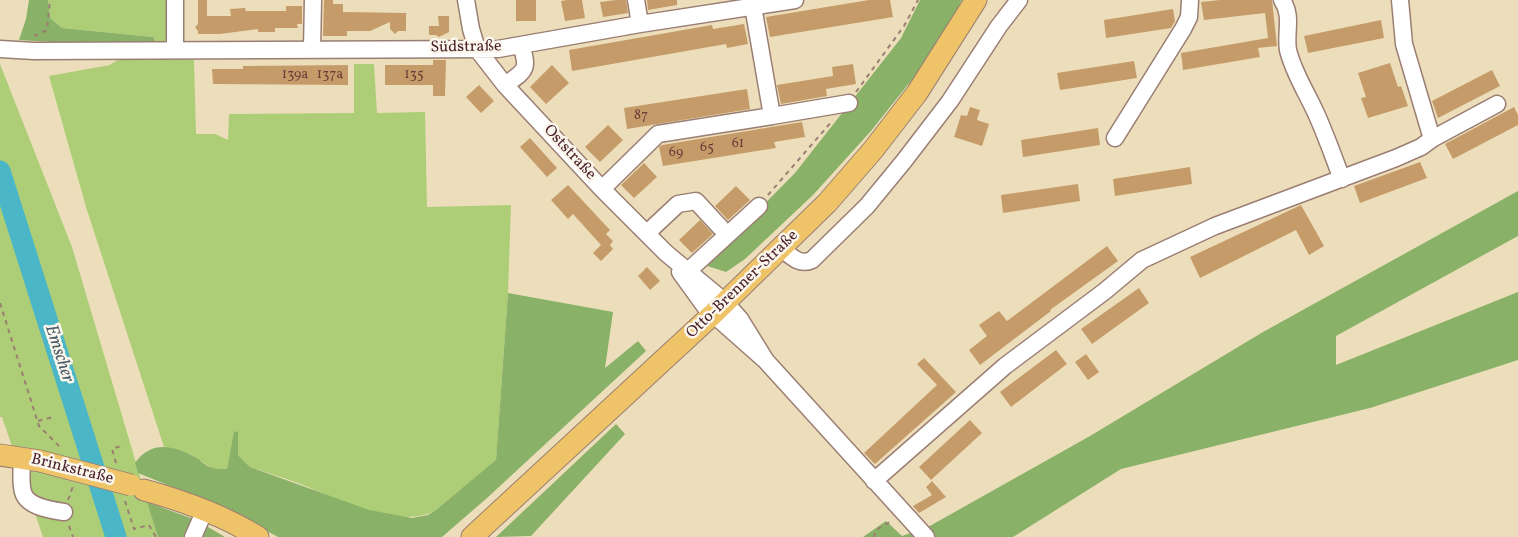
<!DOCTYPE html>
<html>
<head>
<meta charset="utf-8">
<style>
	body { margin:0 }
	canvas { display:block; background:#ecdebb }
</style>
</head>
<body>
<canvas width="1518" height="537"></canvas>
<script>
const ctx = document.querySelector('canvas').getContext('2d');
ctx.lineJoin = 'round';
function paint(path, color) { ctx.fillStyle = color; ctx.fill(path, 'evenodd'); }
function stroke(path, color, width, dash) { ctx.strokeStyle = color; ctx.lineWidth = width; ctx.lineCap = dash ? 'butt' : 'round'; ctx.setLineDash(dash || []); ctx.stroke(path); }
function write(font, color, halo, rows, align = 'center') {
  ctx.font = font + ' Vollkorn,serif'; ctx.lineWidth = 5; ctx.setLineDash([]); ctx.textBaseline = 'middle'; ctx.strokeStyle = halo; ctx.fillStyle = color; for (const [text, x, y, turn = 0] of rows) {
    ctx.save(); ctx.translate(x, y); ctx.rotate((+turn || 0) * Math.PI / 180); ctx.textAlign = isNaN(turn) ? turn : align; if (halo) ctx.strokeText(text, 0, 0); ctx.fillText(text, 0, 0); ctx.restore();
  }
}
paint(new Path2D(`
	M48 0H172L168 40 157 44 153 37 62 28 50 18Z
	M120 58 194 60 196 134H215L228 140 229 114 354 113V64H374L377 113 425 112 427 207 511 205 508 293 496 461 436 510C402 531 337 499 303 485 286 478 267 473 250 467L238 455V432L234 431 227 470 212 468 192 455 164 447 86 207 49 76 110 65Z
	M0 64 72 247 158 537H43L2 417H0Z`), '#adce77');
paint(new Path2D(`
	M29 0H48L50 18 62 28 153 37 157 44H84L19 40 26 19Z
	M920 0H962L934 52 871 131 813 195 745 259 726 272 704 265 795 173 901 38Z
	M1518 191V236L1336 336V365L1518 292V360L1370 408 1121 469 1013 537H863L886 521 902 536 928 527 1090 436 1263 332Z
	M508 293 613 312 605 368 638 341 646 351 487 498 442 537H278L219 506 138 473 135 463C151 441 171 445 193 456 200 459 205 466 213 468 217 469 223 469 227 469L234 431 238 432V455L250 467 369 510 412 518 428 515 436 510 496 460Z
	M616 424 625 434 531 536 496 537Z
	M147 502 196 520 225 537H158Z`), '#8ab168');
stroke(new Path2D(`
	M0 171 116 537`), '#4bb6c7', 21);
paint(new Path2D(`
	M198 0H207V16H231L230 9 245 8 246 11H286V6H302V24H297L298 28H275V32H258V29L220 34H198V31L195 27 198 24Z
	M324 0H333V4H343V12L407 13 406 14V31H398L395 34 390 29V22L370 31H347V36H323Z
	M516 0H536V21H516Z
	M567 0H582L585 18 565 21 561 1Z
	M616 0H626L628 13 603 17 600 2Z
	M647 0H677V5L648 10Z
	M869 0H890L893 17 770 37 766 17Z
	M1220 0H1272L1277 46 1258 48 1260 57 1183 70 1181 53 1268 38 1265 13 1204 20 1201 2Z
	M1173 9 1175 21 1171 28 1106 38 1104 20Z
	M438 16H449V32L439 37 436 35H429V26H439Z
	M1381 20 1384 38 1308 53 1304 36Z
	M744 24 748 44 727 48 726 44 572 71 569 50 712 25 713 29Z
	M433 60H446L445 96H433V85H385V65H433Z
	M1134 61 1137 78 1060 90 1057 73Z
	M1390 63 1398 87 1401 86 1408 106 1368 118 1361 98 1366 97 1358 73Z
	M853 64 856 84 826 89 827 96 781 104 777 85 833 76 832 67Z
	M348 65V85L213 84 212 69H243V66Z
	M552 65 569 83 546 104 530 87Z
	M1492 70 1500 86 1438 118 1432 101Z
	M479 85 494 101 481 113 466 97Z
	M747 89 750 109 627 129 624 108Z
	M970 107 980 110 977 120 989 124 982 146 954 137 961 115 967 116Z
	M1514 107 1518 115V125L1453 159 1445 144Z
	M802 122 805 137 774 142 776 148 663 166 659 147 662 145Z
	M608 125 623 140 600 162 585 147Z
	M1098 128 1100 145 1023 157 1021 140Z
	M530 138 557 168 547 177 520 147Z
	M1420 162 1427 178 1360 203 1354 186Z
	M644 163 657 177 634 198 621 185Z
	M1190 167 1192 184 1115 196 1113 179Z
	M1078 184 1080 201 1003 213 1001 195Z
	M568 185 610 230 606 234 613 241 610 245 613 249 601 261 593 253 601 245 573 214 568 219 551 200Z
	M736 186 750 200 728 220 715 206Z
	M1301 205 1324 246 1309 255 1296 230 1200 278 1190 257Z
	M700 220 713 234 692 253 679 240Z
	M1107 246 1118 261 1050 310 1051 311 980 365 969 350 987 336 979 325 999 311 1007 321Z
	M647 267 660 281 650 290 638 276Z
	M1139 288 1149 303 1092 344 1081 329Z
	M1056 350 1067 364 1011 407 1000 392Z
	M1086 354 1099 372 1088 380 1075 362Z
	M924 358 956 392 875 464 864 453 937 385 917 364Z
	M970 420 982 433 931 480 919 467Z
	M932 481 946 497 919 513 913 506 932 495 926 487Z`), '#c59c69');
const minor = new Path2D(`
	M466 0 471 29 477 49 505 85 602 189 666 253 725 302 740 319 766 361
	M636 0 640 24
	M1282 0C1293 16 1285 32 1288 50 1293 71 1305 90 1314 109 1325 132 1333 156 1342 179
	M1400 0 1404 44 1432 139 1497 104
	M0 49 34 51 498 49 640 24 795 0
	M312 49 313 0
	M175 50V0
	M505 85C526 70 529 70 521 45
	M772 116 849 103
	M1115 138 1183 29 1189 17 1190 0
	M602 189 658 134 772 116 753 6
	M647 233 678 204 696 201 721 228
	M781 248C791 256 799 266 812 260L867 206 904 161 950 101 999 26 1019 0
	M688 271 759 206
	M680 272 706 308 766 361 926 537
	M22 458C22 468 20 482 23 492 27 507 51 510 64 512
	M874 481 1005 366 1105 291 1142 260 1215 226 1396 158 1421 147 1432 139
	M193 537 201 519`);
const major = new Path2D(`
	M0 455 40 461
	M144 490C184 501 223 515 258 537
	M472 537 712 315 827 203 873 150 917 93 976 0`);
stroke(minor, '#9b7e73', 19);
stroke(major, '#9b7e73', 23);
stroke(new Path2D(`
	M34 36 47 30 50 0
	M856 92 904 26 918 0
	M768 195 833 120
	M0 303 39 426 62 449
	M38 421 53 417
	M116 463 112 449 124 445
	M68 500 73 486
	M125 501 134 529 149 525 156 537
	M69 526 73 537
	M874 537 876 530 893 520`), '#9b7e73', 2, [4.5, 4.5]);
stroke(minor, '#fff', 16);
stroke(major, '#efc469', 21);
const majorBridge = new Path2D(`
	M40 461 131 485`);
stroke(majorBridge, '#9b7e73', 23, []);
stroke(majorBridge, '#efc469', 21);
write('14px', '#693e3a', null, [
	["139a",295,75],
	["137a",330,75],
	["135",414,75],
	["87",641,116],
	["61",738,144],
	["65",707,148],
	["69",676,153]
]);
write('16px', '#4a1f2b', '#fbf7ec', [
	["Südstraße",466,48,-1],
	["Oststraße",569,153,47],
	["Otto-Brenner-Straße",743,285,-44],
	["Brinkstraße",72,470,14]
]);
write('italic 18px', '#4a5b69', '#fbf7ec', [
	["Emscher",58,354,72]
]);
</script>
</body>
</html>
